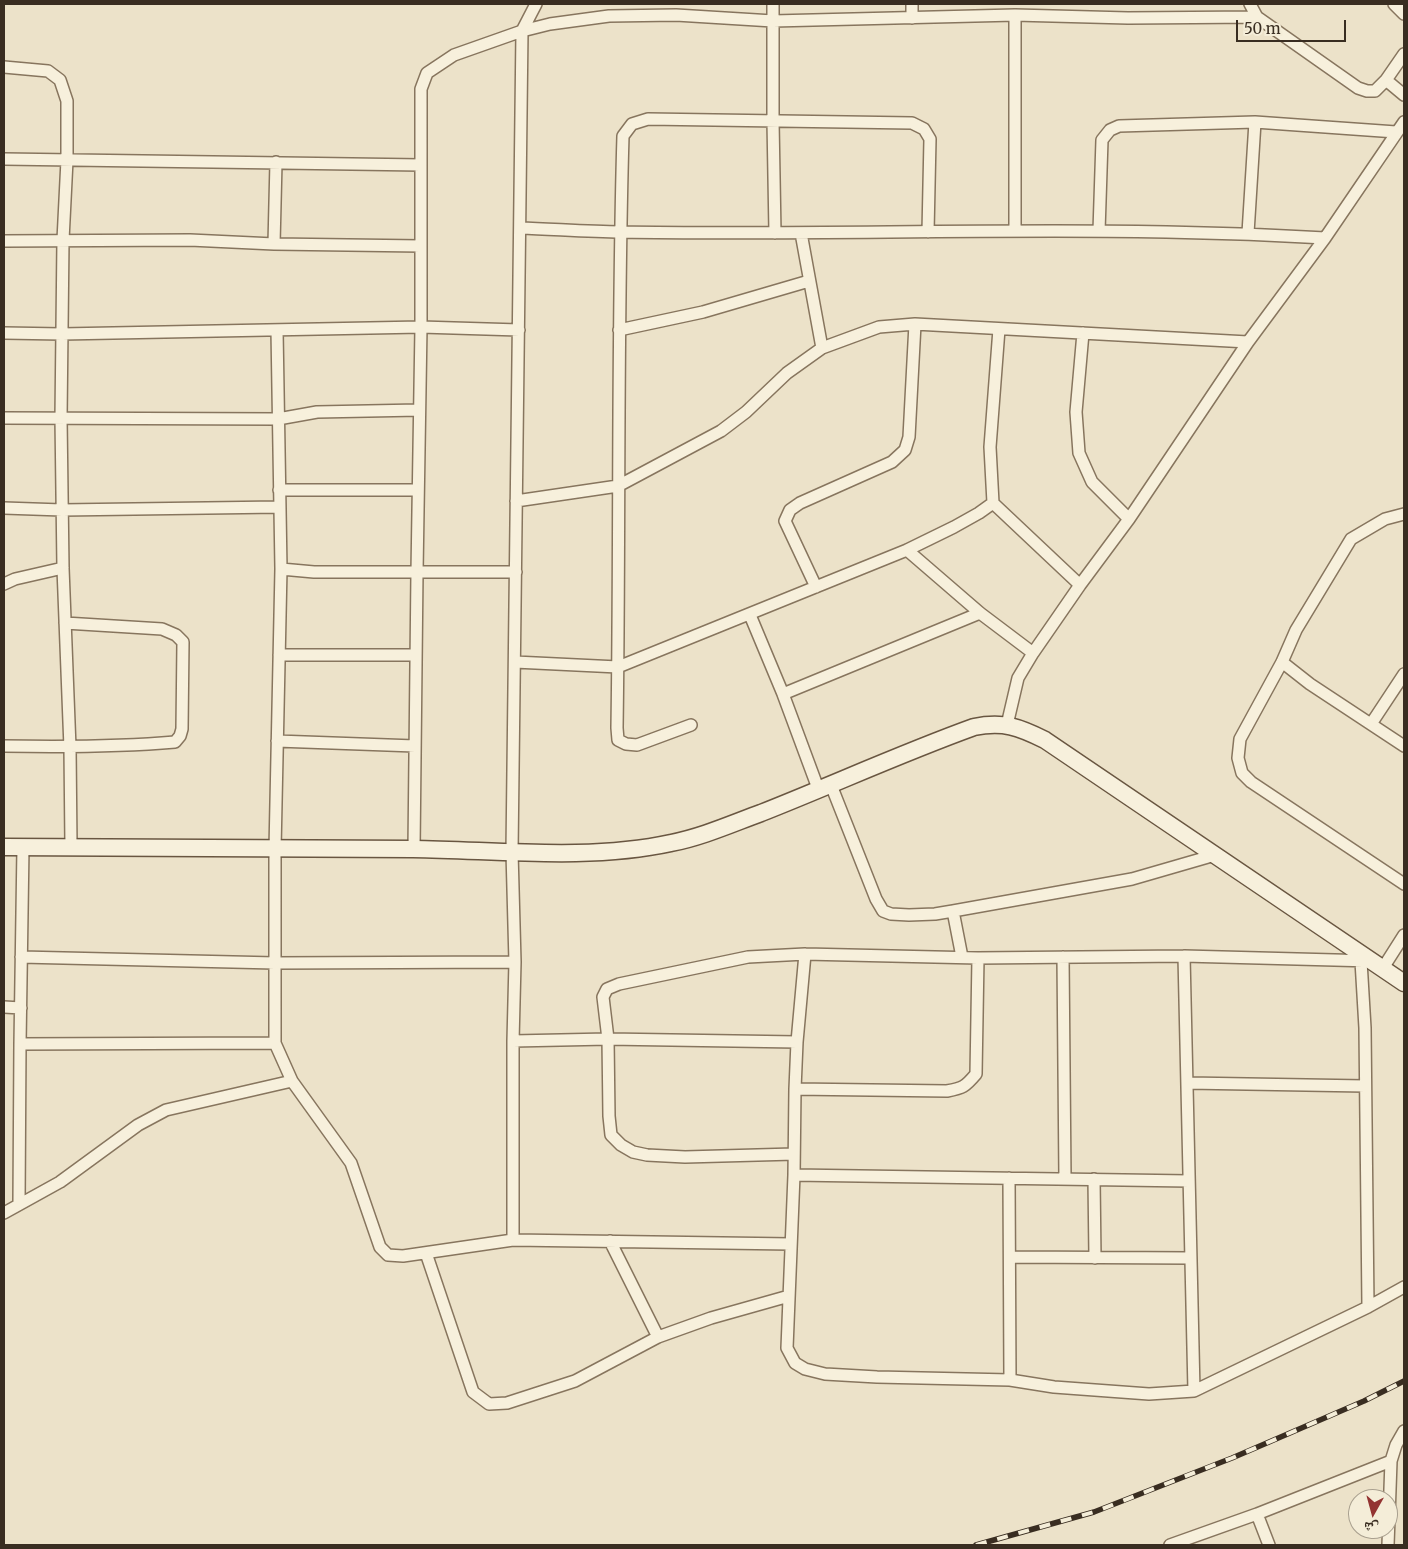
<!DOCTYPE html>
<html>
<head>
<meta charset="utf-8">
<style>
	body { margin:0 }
	#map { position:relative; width:1408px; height:1549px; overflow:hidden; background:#ece2c9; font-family:Merriweather,"Noto Naskh Arabic",serif }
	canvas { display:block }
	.frame { position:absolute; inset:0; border:5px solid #392d21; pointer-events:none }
	.north { position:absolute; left:1348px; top:1489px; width:50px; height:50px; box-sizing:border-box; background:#f4edd8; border:1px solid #a9a08f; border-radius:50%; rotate:187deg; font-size:14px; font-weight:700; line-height:20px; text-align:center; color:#392d21 }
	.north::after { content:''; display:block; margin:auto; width:18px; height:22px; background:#933432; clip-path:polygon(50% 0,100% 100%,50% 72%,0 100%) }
	.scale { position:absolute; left:1236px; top:20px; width:110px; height:22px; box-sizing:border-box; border:2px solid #392d21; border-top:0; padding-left:6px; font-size:15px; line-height:18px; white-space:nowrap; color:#392d21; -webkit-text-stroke:4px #f4edd8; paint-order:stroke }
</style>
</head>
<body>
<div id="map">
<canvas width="1408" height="1549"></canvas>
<div class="frame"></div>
<div class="north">ش</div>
<div class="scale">50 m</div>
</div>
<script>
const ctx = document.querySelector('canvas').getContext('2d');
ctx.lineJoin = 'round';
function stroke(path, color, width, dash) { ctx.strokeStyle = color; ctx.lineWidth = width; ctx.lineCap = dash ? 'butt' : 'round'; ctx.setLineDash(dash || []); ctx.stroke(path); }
const street = new Path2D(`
	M773 4V121L775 233
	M912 4V18
	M1250 4 1257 17 1358 88 1367 91H1375L1386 80 1404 54
	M1394 4 1404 14
	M1015 15V230
	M4 67 48 71 60 80 67 101V160L63 240 61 418 63 568 70 748 71 846
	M1386 80 1404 95
	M4 159 421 165
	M520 228C554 229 587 232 621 232 856 236 1091 224 1325 238
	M1099 231 1102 140 1110 130 1119 126 1255 122 1396 132
	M801 233 822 348
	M1248 233 1255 122
	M4 241 190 240 274 244 421 246
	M274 244 276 162
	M999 329 990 447 993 503 1080 585
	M277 330 281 569 275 849V1043L292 1081 351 1163 380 1247 388 1255 403 1256 513 1240 791 1244
	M619 330 703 312 809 281
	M4 333 62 334 421 327 519 330
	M1083 333 1076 412 1079 453 1092 482 1129 519
	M4 418 278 419 317 412 419 410
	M279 490H418
	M516 501 618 486 721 431 746 412 787 373 822 348 879 327 915 324 1248 342
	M4 508 62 510 279 507
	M1404 514 1385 519 1351 539 1296 630 1282 662 1240 739 1238 758 1242 773 1251 782 1404 884
	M907 550 980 613 1033 653
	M281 569 314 572H516
	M4 584 15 579 63 568
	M816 587 785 521 790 510 800 503 892 462 905 450 909 437 915 324
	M750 615 783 694 819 791
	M279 655H416
	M515 662 618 667 907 550 954 527 979 513 993 503
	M1282 662 1310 684 1404 746
	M783 694 980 613
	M1371 724 1404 674
	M691 725 637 745 626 744 618 740 617 728C620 530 617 333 623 136L632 124 648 119 912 123 924 129 930 139 928 232
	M1007 725 1018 678 1033 653 1080 585 1129 519 1248 342 1325 238 1404 122
	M277 741 415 746
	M4 746C61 747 118 747 175 742L180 736 182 729 183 642 176 635 162 629 65 623
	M831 785 876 899 883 911 891 914 909 915 935 914 953 911 1132 879 1215 855
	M414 849 417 572 421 327V89L427 73 454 55 522 31 550 24 609 16 676 15 773 21 1015 15 1128 18 1257 17
	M953 911 962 957
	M805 954 797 1042 795 1089 794 1175 787 1348 795 1363 805 1369 825 1374 877 1377 1010 1380 1054 1387 1149 1394 1194 1391 1368 1307 1404 1287
	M1184 956 1194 1391
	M21 957 275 963 515 962
	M1063 957 1065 1179
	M1361 961 1365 1028 1368 1307
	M1383 968 1404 935
	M4 1007 21 1008
	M513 1041 608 1039 797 1042
	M20 1044 275 1043
	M1188 1083 1365 1086
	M795 1089 947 1091C963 1088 965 1087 976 1074L978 958
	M794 1154 685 1157 647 1155 633 1152 621 1145 611 1135 609 1116 608 1039 603 997 607 989 619 984 748 957 805 954 978 958 1184 956 1372 961
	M794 1175 1189 1181
	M1009 1178 1010 1380
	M1094 1179 1095 1258
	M19 1204 20 1044 23 847
	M4 1213 60 1182 138 1125 166 1110 292 1081
	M513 1240V1041L515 962 512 852 522 31 536 4
	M610 1241 658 1337
	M426 1253 473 1392 489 1404 507 1403 575 1381 658 1337 711 1318 789 1296
	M1010 1257 1190 1258
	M1257 1514 1269 1545
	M1170 1545 1257 1514 1391 1461
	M1388 1545 1391 1461 1396 1445 1404 1431`);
const secondary = new Path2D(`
	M4 847C140 847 276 848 413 849 498 850 588 861 671 843 702 837 731 824 761 813 832 785 902 753 974 727 1003 721 1019 727 1045 740L1404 983`);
stroke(street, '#87755e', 14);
stroke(secondary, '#695641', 19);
stroke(street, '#f7f0dc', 11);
stroke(secondary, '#f7f0dc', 16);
const rail = new Path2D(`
	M976 1545 1094 1512 1232 1458 1364 1401 1404 1381`);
stroke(rail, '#392d21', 5.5);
stroke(rail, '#f4edd8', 4, [11]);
</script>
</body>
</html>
